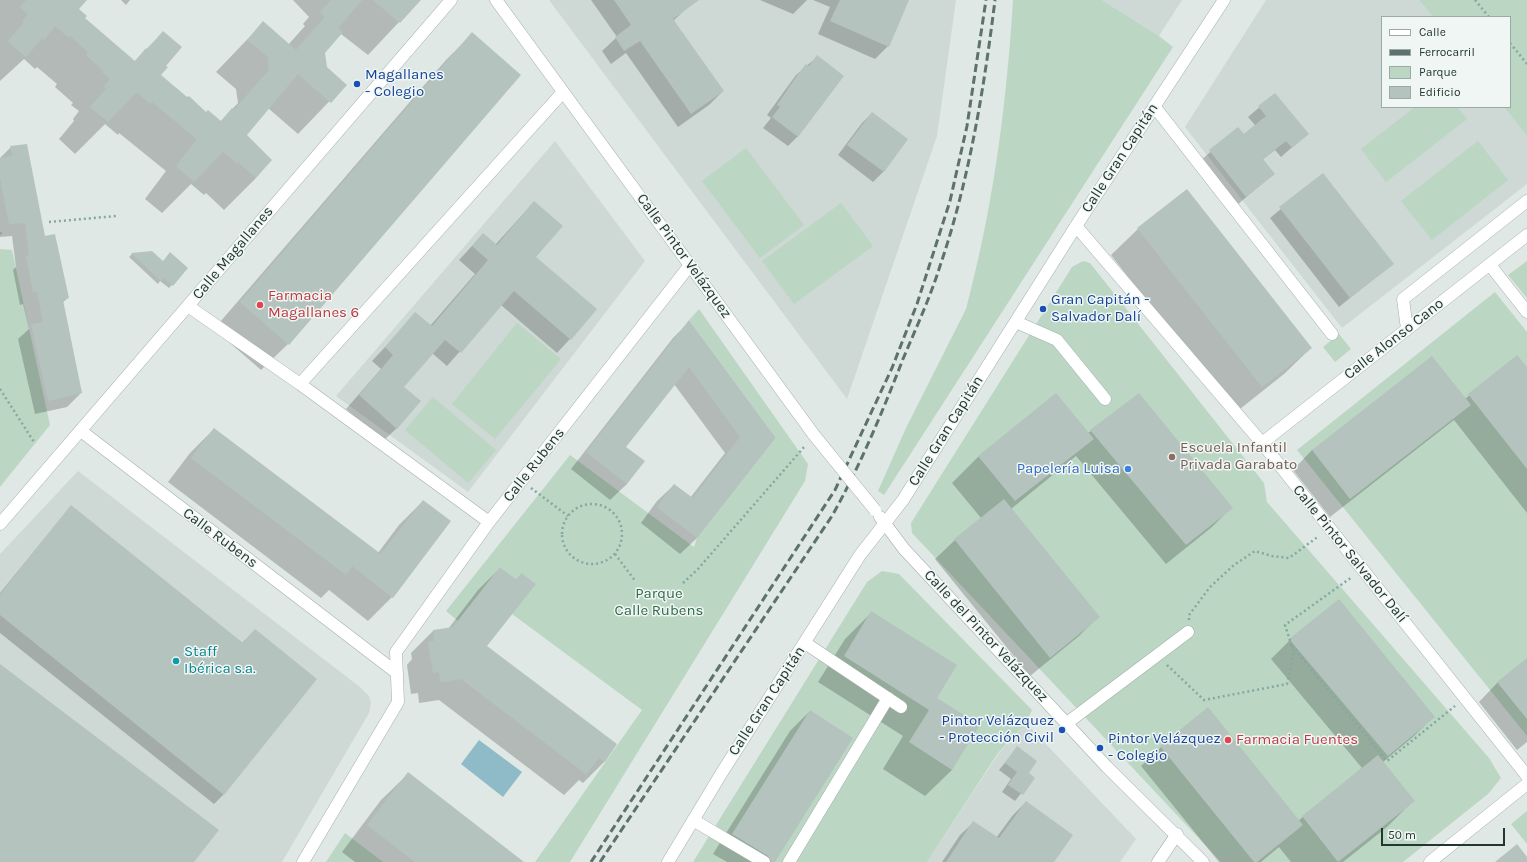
<!DOCTYPE html>
<html>
<head>
<meta charset="utf-8">
<style>
	body { margin:0 }
	#map { position:relative; width:1527px; height:862px; overflow:hidden; background:#dfe8e5; font-family:Karla,sans-serif }
	canvas { display:block }
	.legend { position:absolute; left:1381px; top:16px; width:130px; height:92px; box-sizing:border-box; background:#eff6f3; border:1px solid #9da9a6; margin:0; padding:5px 7px; list-style:none; font-size:12px; color:#223632 }
	.legend li { display:flex; align-items:center; gap:8px; height:20px }
	.legend b { width:20px; border:1px solid #9da9a6 }
	.scale { position:absolute; left:1381px; top:828px; width:124px; height:18px; box-sizing:border-box; border:2px solid #223632; border-top:0; padding-left:5px; font-size:12px; line-height:14px; white-space:nowrap; color:#223632; -webkit-text-stroke:3px #eff6f3; paint-order:stroke }
</style>
</head>
<body>
<div id="map">
<canvas width="1527" height="862"></canvas>
<ul class="legend">
<li><b style="height:5px;background:#fff"></b>Calle</li>
<li><b style="height:5px;background:#5d726d"></b>Ferrocarril</li>
<li><b style="height:11px;background:#bbd7c4"></b>Parque</li>
<li><b style="height:11px;background:#b5c3be"></b>Edificio</li>
</ul>
<div class="scale">50 m</div>
</div>
<script>
const ctx = document.querySelector('canvas').getContext('2d');
ctx.lineJoin = 'round';
function paint(path, color) { ctx.fillStyle = color; ctx.fill(path, 'evenodd'); }
function stroke(path, color, width, dash) { ctx.strokeStyle = color; ctx.lineWidth = width; ctx.lineCap = dash ? 'butt' : 'round'; ctx.setLineDash(dash || []); ctx.stroke(path); }
function write(font, color, halo, rows, align = 'center') {
  ctx.font = font + ' Karla,sans-serif'; ctx.lineWidth = 3; ctx.setLineDash([]); ctx.textBaseline = 'middle'; ctx.strokeStyle = halo; ctx.fillStyle = color; for (const [text, x, y, turn = 0] of rows) {
    ctx.save(); ctx.translate(x, y); ctx.rotate((+turn || 0) * Math.PI / 180); ctx.textAlign = isNaN(turn) ? turn : align; if (halo) ctx.strokeText(text, 0, 0); ctx.fillText(text, 0, 0); ctx.restore();
  }
}
paint(new Path2D(`
	M549 0H956L937 136 847 399Z
	M1102 0H1182L1159 36Z
	M1266 0H1419L1433 17H1382V107H1504L1527 136V184L1342 328 1185 127Z
	M555 141 645 261 468 492 336 396Z
	M78 471 360 687 369 696 371 703 369 713 282 862H0V554Z
	M1026 723 1136 839 1120 862H927L999 753Z`), '#ced8d4');
paint(new Path2D(`
	M1013 0H1102L1159 36 1173 47 884 495 878 491 906 428 966 309 971 289C995 195 1007 97 1013 0Z
	M1419 0H1527V136L1504 107H1510V17H1433Z
	M1415 107H1457L1467 119 1386 182 1361 149Z
	M1478 141 1508 180 1432 240 1401 201Z
	M746 148 804 225 760 258 702 181Z
	M841 203 873 246 794 304 762 261Z
	M0 249 12 250 50 425 0 487Z
	M1083 261 1090 263 1264 483 1267 502 1489 758 1501 778 1488 794 1403 862H1221L912 533 911 523 1072 267Z
	M1527 261V298L1508 275Z
	M1495 292 1527 332V736L1297 450Z
	M699 309 808 464 805 481 570 862H535L642 710 512 614 521 573 516 579 500 567 458 621 446 611 570 455 694 547 697 538 776 438 689 320Z
	M517 323 561 359 495 439 452 404Z
	M1339 334 1351 349 1335 362 1323 347Z
	M433 397 496 450 468 483 405 430Z
	M882 571 899 574 1032 710 1026 723 998 753 927 862H693L867 582Z
	M1527 811V844L1511 824Z
	M345 833 383 862H326Z`), '#bbd7c4');
paint(new Path2D(`
	M479 740 522 772 503 797 461 764Z`), '#8ebbc7');
paint(new Path2D(`
	M0 0H83L78 9 84 18 134 62 163 32 165 66 160 75 206 113 220 122 238 103 236 89 216 72 263 23 288 45 305 26 303 24 309 17 293 0H409L415 5 368 55 341 34 324 52 326 67 345 85 298 134 268 108 246 135 256 178 224 210 206 193 204 195 191 184 162 213 145 199 166 171 119 133 118 135 105 124 75 154 59 139 74 121 73 119 79 111 71 105 73 103 55 87 57 84 37 67 35 69 24 59 0 81Z
	M121 0H130L126 5Z
	M591 0H685L689 6 673 21 723 91 709 105 678 127 626 53 611 64 602 51 617 37Z
	M760 0H807L793 14Z
	M813 0H903L888 46 875 59 818 34 830 7Z
	M472 34 519 75 288 344 261 370 214 329 446 60Z
	M817 57 798 136 788 146 763 128 771 118 767 115 796 75Z
	M1275 94 1307 134 1281 157 1275 150 1262 160 1273 174 1236 206 1200 161 1238 128 1243 135 1255 125 1248 117Z
	M872 113 907 140 883 172 873 182 838 155 862 123Z
	M11 147 68 298 62 303 81 393 67 407 35 414 18 339 29 329 23 304 20 305 13 270 16 267 12 236 0 237V158Z
	M1323 174 1392 264 1339 307 1270 218Z
	M534 202 535 257 570 339 557 353 501 305 447 366 432 353 403 387 397 428 383 441 346 409 381 369 372 361 416 314 430 326 475 274 459 260 483 234 495 245Z
	M1138 229 1311 348 1284 374 1235 413 1111 255Z
	M152 252 162 262 187 268 169 288 160 281 158 284 129 257 132 254Z
	M689 322 775 438 697 538 680 554 641 523 657 501 674 485 690 498 725 453 674 384 624 447 627 484 610 500 571 469 673 338Z
	M1517 356 1527 369V513L1454 420 1330 517 1293 470 1312 450 1465 399Z
	M1056 394 1088 433 1091 431 1231 508 1212 527 1166 564 1076 456 1011 509 1098 617 1079 636 1030 676 935 559 955 540 981 518 952 483 978 457Z
	M214 429 378 553 399 525 423 501 392 597 368 621 329 590 321 598 168 482 190 453Z
	M71 506 242 643 255 630 224 794 214 804 0 633V593Z
	M500 568 486 646 605 761 583 783 579 780 564 795 439 700 419 703 418 693 411 694 407 665 412 659 411 653 433 631 448 629 478 590Z
	M871 613 935 699 952 770 925 796 883 769 903 736 818 682 845 639Z
	M1290 640 1433 717 1414 736 1383 762 1413 801 1387 827 1343 862H1291L1279 847 1261 862H1219L1141 766 1161 747 1298 821 1362 768 1271 659Z
	M1527 659V742L1517 750 1479 702 1498 682Z
	M810 711 774 862H727L713 854 790 731Z
	M1017 748 1027 774 1033 778 1015 801 1002 792 1011 779 999 770Z
	M408 774 522 862H355L342 852 381 800Z
	M1026 802 1052 862H942L960 835 973 823 996 838 1013 815Z`), '#0003');
paint(new Path2D(`
	M26 0H87L79 9 87 16 85 18 135 61 146 48 147 50 163 31 182 47 166 66 168 67 161 75 187 97 189 96 206 112 208 110 221 121 232 108 234 110 269 70 268 57 247 40 263 21 296 50 325 17 320 12 331 0H362L338 28 343 32 325 53 327 67 347 85 331 103 298 74 247 135 272 160 256 178 238 162 236 163 223 152 194 182 176 166 197 139 152 102 150 104 137 92 108 122 90 107 106 89 104 86 110 79 102 72 104 71 86 55 88 52 70 36 68 37 55 26 44 40 42 38 26 57 8 41 24 23 22 21 28 14 20 7Z
	M373 0H421L400 23Z
	M614 0H699L673 19 724 91 691 114 640 41 624 51 615 37 631 25Z
	M840 0H909L889 47 830 21Z
	M472 32 521 75 289 345 240 302Z
	M817 55 844 76 798 137 772 117 780 107 777 105 798 74 806 64 809 66Z
	M1275 93 1309 134 1292 148 1286 141 1263 159 1275 174 1246 197 1209 150 1238 127 1244 134 1266 116 1258 106Z
	M872 112 908 139 884 172 847 145Z
	M27 144 45 236 55 234 69 298 63 300 82 393 48 401 31 324 43 322 37 291 33 292 26 256 29 255 25 223 9 224 0 178V158L13 156 10 146Z
	M1323 173 1394 264 1350 298 1279 207Z
	M1187 189 1312 348 1262 387 1137 228Z
	M534 201 563 226 536 257 597 309 571 340 514 291 461 353 445 340 404 387 421 401 397 429 359 395 393 355 385 347 415 312 432 326 488 260 472 246 483 233 497 245Z
	M152 251 163 261 170 252 188 268 173 286 164 278 161 281 131 253Z
	M689 320 776 438 697 538 657 507 674 484 693 498 740 437 689 367 626 447 645 461 627 484 586 452Z
	M1517 355 1527 367V469L1468 394Z
	M1432 356 1471 405 1350 499 1312 450Z
	M1056 393 1094 439 1015 501 978 456Z
	M1139 393 1233 508 1186 545 1090 430Z
	M214 428 381 554 423 500 451 521 393 598 352 566 346 575 191 458Z
	M1004 499 1100 617 1050 658 954 539Z
	M71 505 243 643 255 629 317 679 224 795 0 615V594Z
	M500 567 516 579 521 573 536 584 487 646 617 744 605 762 599 758 586 774 461 679 441 682 439 672 433 673 428 642 434 641 433 630 453 627Z
	M1339 599 1435 717 1388 756 1289 639Z
	M871 611 957 665 937 698 980 725 952 770 909 742 929 710 844 656Z
	M1527 658V719L1497 682Z
	M0 664 219 830 194 862H0Z
	M1208 707 1303 825 1257 862H1254L1160 746Z
	M810 710 853 738 775 862H771L768 856 732 834Z
	M1017 746 1037 761 1029 773 1035 778 1023 795 1008 785 1017 772 1005 763Z
	M1378 755 1415 801 1338 862 1302 816Z
	M408 772 524 862H415L367 825Z
	M1026 801 1073 835 1054 862H946L973 821 999 838Z
	M1517 844 1527 857V862H1495Z`), '#b5c3be');
const minor = new Path2D(`
	M496 0 814 435
	M1154 106 1332 334
	M1076 226 1262 443 1527 776
	M1490 265 1527 312
	M188 306 300 384
	M1016 322 1057 340 1105 399
	M1407 329 1403 299 1527 201
	M81 431 397 673
	M1262 443 1527 235
	M880 517 904 549 1107 767 1203 862
	M489 522 300 384 563 92
	M0 524 451 0
	M805 643 901 707
	M1067 723 1188 632
	M693 820 764 862
	M303 862 398 702 396 652 489 522 690 265
	M668 862 721 774 860 555 903 500 1076 226 1224 0
	M789 862 888 698
	M1158 862 1177 834
	M1430 862 1527 784`);
stroke(minor, '#a3afac', 13);
stroke(new Path2D(`
	M1475 0 1489 17
	M1510 43 1527 64
	M49 222 116 216
	M0 234 3 231
	M0 389 34 442
	M531 488 568 516
	M562 534a30 30 0 1 1 60 0a30 30 0 1 1-60 0Z
	M615 554 636 582
	M683 583 698 569 805 446
	M1189 620V615L1210 587 1234 565 1255 551 1272 556 1289 558 1319 536
	M1292 646 1387 761 1455 706
	M1167 665 1204 700 1287 684 1294 653 1285 625 1352 577`), '#84a89f', 2.5, [2, 3]);
stroke(minor, '#fff', 12);
stroke(new Path2D(`
	M591 862 835 490 892 368 917 304 950 201 967 126 986 0
	M600 862 832 516C860 466 882 413 903 359 916 328 930 298 940 266 969 181 984 89 995 0`), '#5d726d', 3, [8, 4]);
const minorBridge = new Path2D(`
	M814 435 875 510`);
stroke(minorBridge, '#a3afac', 13, []);
stroke(minorBridge, '#fff', 12);
for (const [x, y, r, color] of [
	[357,84,4,"#1a4fb4"],
	[260,305,4,"#e0444e"],
	[1043,309,4,"#1a4fb4"],
	[1172,457,4,"#8d6e63"],
	[1128,469,4,"#3f7fe0"],
	[176,661,4,"#0f9aa8"],
	[1062,730,4,"#1a4fb4"],
	[1228,740,4,"#e0444e"],
	[1100,748,4,"#1a4fb4"]
]) { const dot = new Path2D(); dot.arc(x, y, r, 0, 2 * Math.PI); ctx.fillStyle = color; ctx.fill(dot); stroke(dot, '#eff6f3', 1.5); }
write('15px', '#164399', '#eff6f3', [
	["Magallanes",365,75],
	["- Colegio",365,92],
	["Gran Capitán -",1051,300],
	["Salvador Dalí",1051,317],
	["Pintor Velázquez",1054,721,"right"],
	["- Protección Civil",1054,738,"right"],
	["Pintor Velázquez",1108,739],
	["- Colegio",1108,756]
], 'left');
write('15px', '#223632', '#eff6f3', [
	["Calle Gran Capitán",1120,158,-57],
	["Calle Magallanes",233,253,-50],
	["Calle Pintor Velázquez",684,256,54],
	["Calle Alonso Cano",1394,339,-38],
	["Calle Gran Capitán",946,431,-58],
	["Calle Rubens",534,465,-52],
	["Calle Rubens",220,538,37],
	["Calle Pintor Salvador Dalí",1350,554,51],
	["Calle del Pintor Velázquez",986,636,47],
	["Calle Gran Capitán",767,701,-57]
]);
write('15px', '#be3a42', '#eff6f3', [
	["Farmacia",268,296],
	["Magallanes 6",268,313],
	["Farmacia Fuentes",1236,740]
], 'left');
write('15px', '#785e54', '#eff6f3', [
	["Escuela Infantil",1180,448],
	["Privada Garabato",1180,465]
], 'left');
write('15px', '#366cbe', '#eff6f3', [
	["Papelería Luisa",1120,469]
], 'right');
write('15px', '#32684a', '#eff6f3', [
	["Parque",659,594],
	["Calle Rubens",659,611]
]);
write('15px', '#0d838f', '#eff6f3', [
	["Staff",184,652],
	["Ibérica s.a.",184,669]
], 'left');
</script>
</body>
</html>
